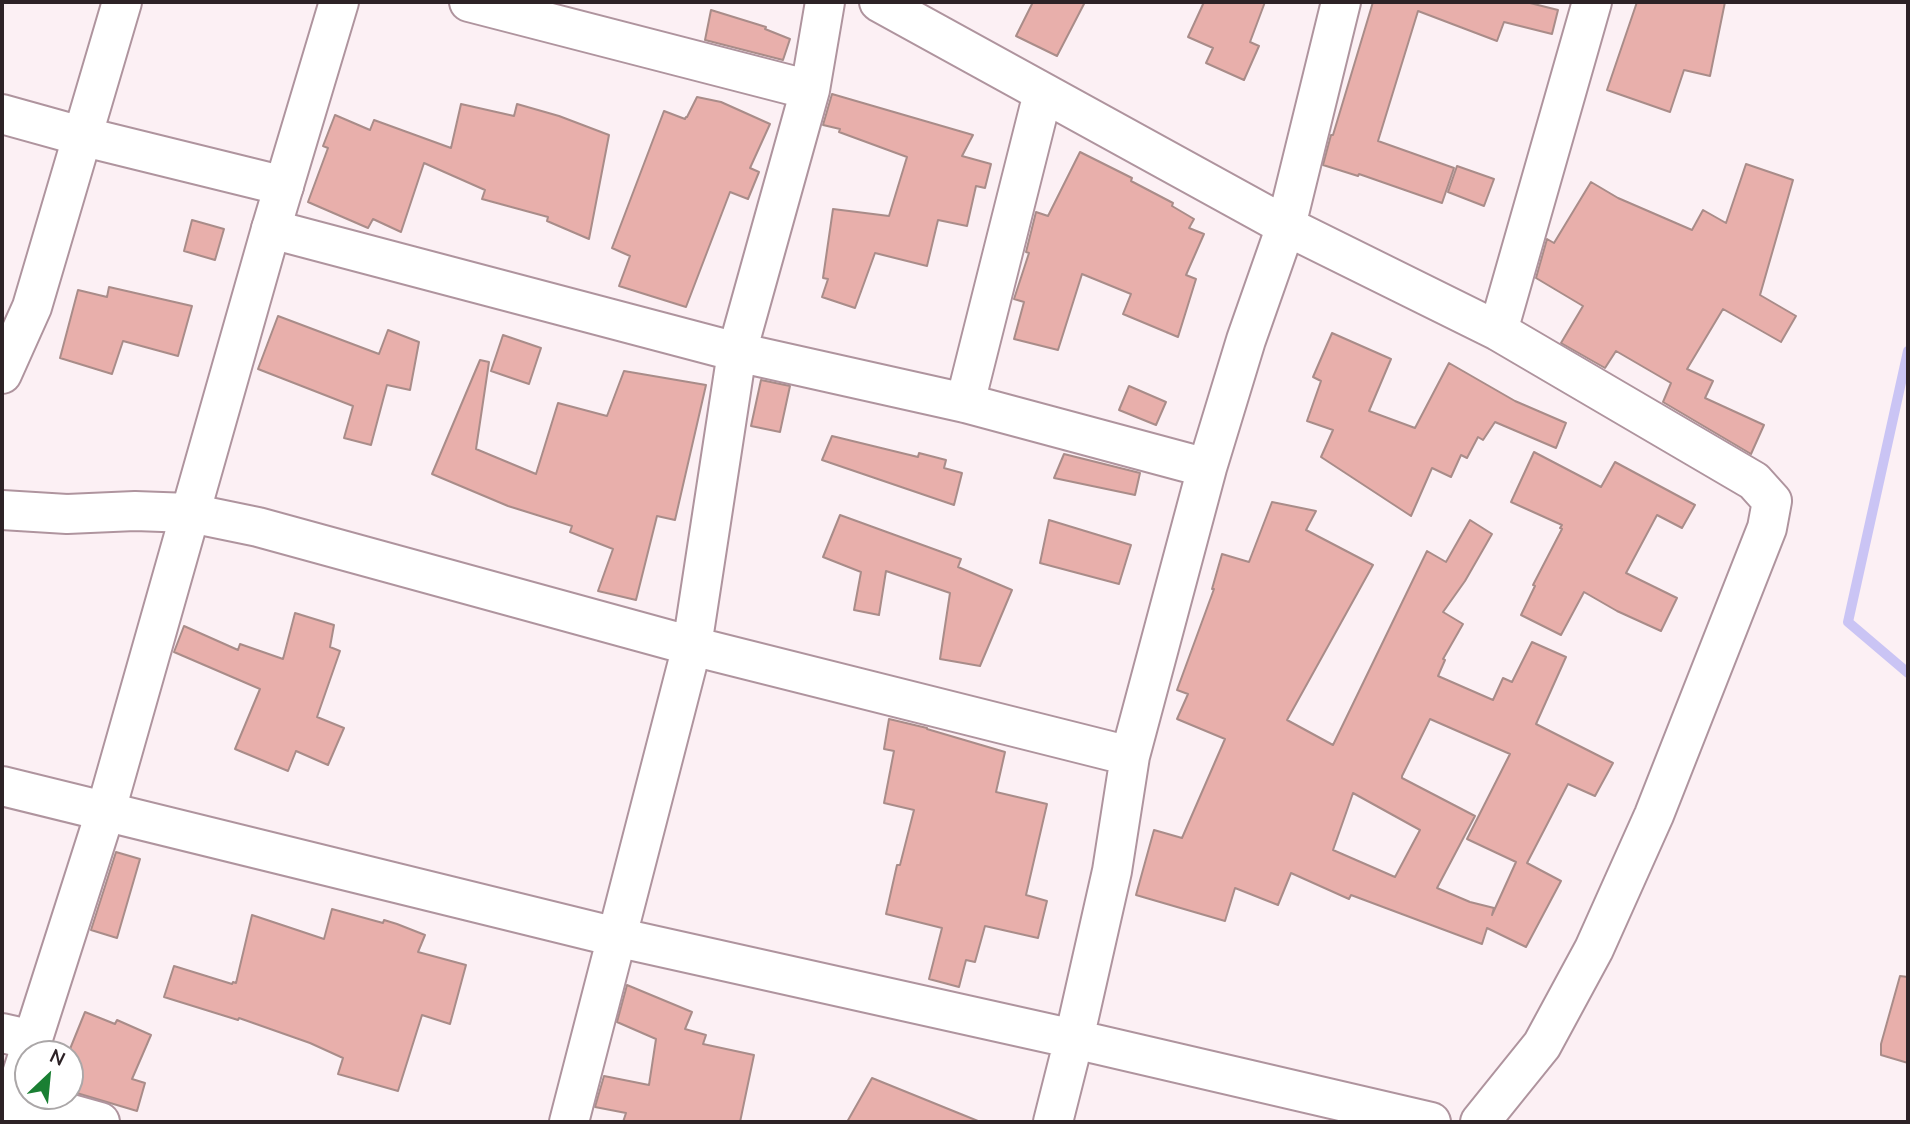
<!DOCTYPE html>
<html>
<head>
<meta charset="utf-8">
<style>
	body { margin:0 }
	#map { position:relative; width:1910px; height:1124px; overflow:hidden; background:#fcf0f4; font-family:"Nunito Sans",sans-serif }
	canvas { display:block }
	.frame { position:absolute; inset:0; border:4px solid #2d2226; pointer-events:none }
	.north { position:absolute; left:14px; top:1040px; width:70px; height:70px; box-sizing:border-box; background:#fff; border:2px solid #aba7a8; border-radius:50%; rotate:26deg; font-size:19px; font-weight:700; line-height:28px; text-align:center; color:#2d2226 }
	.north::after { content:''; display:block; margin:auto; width:24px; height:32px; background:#1a7f33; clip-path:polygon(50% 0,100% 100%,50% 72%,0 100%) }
</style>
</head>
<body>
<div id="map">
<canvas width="1910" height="1124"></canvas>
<div class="frame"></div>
<div class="north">N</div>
</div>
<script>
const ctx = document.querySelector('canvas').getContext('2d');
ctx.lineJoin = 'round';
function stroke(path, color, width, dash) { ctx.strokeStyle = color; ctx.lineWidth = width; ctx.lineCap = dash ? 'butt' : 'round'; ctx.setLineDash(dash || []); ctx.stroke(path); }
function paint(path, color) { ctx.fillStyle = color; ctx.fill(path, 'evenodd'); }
stroke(new Path2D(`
	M1908 351 1848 622 1908 673`), '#cac4f4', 10);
const building = new Path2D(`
	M1033 2H1085L1057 56 1016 36Z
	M1204 2H1265L1250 42 1259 46 1244 80 1206 63 1213 48 1188 37Z
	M1373 2H1526L1558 10 1552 34 1504 22 1497 41 1418 11 1378 141 1454 168 1442 203 1359 174 1358 176 1323 165 1331 135H1333Z
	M1637 2H1725L1710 76 1684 70 1670 112 1607 90Z
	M711 10 766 27 765 29 790 39 783 60 705 40Z
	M832 94 973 135 962 156 991 164 985 188 976 186 967 226 938 220 927 266 875 253 855 308 822 297 828 279 823 278 833 209 889 216 907 157 839 132 840 129 823 125Z
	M697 97 721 102 770 124 750 168 759 172 748 199 730 192 686 307 619 286 630 256 612 248 664 111 685 119 686 117H687Z
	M461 104 514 116 517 104 559 116 609 135 589 239 547 221 548 217 482 199 485 190 424 163 401 232 373 219 368 228 308 202 328 148 323 146 335 115 370 130 374 120 451 148Z
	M1080 152 1132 178 1131 181 1173 203 1172 206 1194 219 1189 228 1204 234 1186 275 1196 279 1178 337 1123 314 1131 294 1082 274 1058 350 1014 339 1024 302 1014 299 1029 253 1026 252 1036 212 1048 216Z
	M1746 164 1793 180 1760 295 1796 316 1781 342 1723 309 1687 369 1713 381 1705 398 1764 425 1751 454 1663 402 1671 383 1616 351 1605 368 1561 343 1583 306 1536 278 1547 239 1554 243 1591 182 1618 198 1692 230 1703 210 1726 223Z
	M1457 166 1494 179 1484 206 1448 192Z
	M192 220 224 229 215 260 184 251Z
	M109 287 192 306 178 356 123 341 112 374 60 358 78 290 107 297Z
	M278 316 379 354 388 330 419 342 410 390 387 385 371 445 344 438 353 406 258 369Z
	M1332 333 1391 359 1369 411 1415 428 1449 363 1515 401 1566 423 1556 448 1495 422 1483 440 1478 437 1467 458 1461 455 1451 477 1432 468 1411 516 1321 457 1333 430 1307 421 1321 381 1313 377Z
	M503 335 541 348 529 384 491 371Z
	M480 360 489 362 476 449 536 474 558 403 607 416 624 371 706 385 675 520 657 516 636 600 598 591 613 549 570 532 572 526 508 506 432 474Z
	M761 380 790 386 780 432 751 426Z
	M1129 386 1166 402 1156 425 1119 410Z
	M832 436 918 457 919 453 946 460 944 468 962 473 954 505 822 460Z
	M1534 452 1601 487 1615 462 1695 505 1682 528 1657 515 1626 573 1677 598 1661 631 1617 611 1584 592 1561 635 1521 615 1535 586 1533 585 1562 529 1560 528 1562 525 1511 502Z
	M1064 454 1140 473 1135 495 1054 478Z
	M1272 502 1316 511 1306 530 1373 565 1287 720 1333 745 1427 551 1446 562 1470 520 1492 534 1465 581 1443 612 1463 624 1443 659 1445 660 1438 676 1493 700 1503 678 1512 682 1532 642 1566 657 1536 724 1613 763 1595 796 1568 784 1527 863 1561 881 1526 947 1487 928 1482 944 1351 895 1349 899 1291 873 1278 905 1235 888 1225 921 1136 895 1154 830 1182 838 1225 739 1177 719 1188 694 1177 690 1214 589H1212L1222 554 1249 562ZM1430 719 1510 754 1467 839 1516 862 1492 915 1494 908 1470 902 1437 888 1475 816 1402 778V776ZM1353 793 1420 830 1395 877 1333 850Z
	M840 515 961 559 958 567 1012 590 980 666 940 659 950 593 886 571 879 615 854 610 861 572 823 557Z
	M1049 520 1131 545 1119 584 1040 563Z
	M295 613 334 625 330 647 340 651 317 717 344 728 328 765 296 751 288 771 235 749 260 689 174 652 184 626 238 650 240 644 283 659Z
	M889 719 927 728V729L1005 752 996 792 1047 804 1026 895 1047 901 1038 938 985 926 975 962 966 960 959 987 929 979 942 928 886 914 897 865H900L914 810 884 803 894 751 884 749Z
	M116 852 140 859 117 938 91 930Z
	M332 909 383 923 384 920 397 924 425 935 418 952 466 965 450 1024 422 1015 398 1091 338 1074 343 1058 310 1043 239 1018 238 1020 164 997 174 966 232 984 233 982 236 983 252 915 324 939Z
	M1900 976 1908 977V1063L1881 1055V1044Z
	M627 985 692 1012 685 1029 706 1035 703 1044 754 1055 740 1122H623L626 1113 595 1107 604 1076 649 1085 656 1039 617 1022Z
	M85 1012 115 1024 117 1020 151 1035 132 1079 145 1083 137 1111 70 1091V1049Z
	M872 1078 978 1121V1122H847Z`);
paint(building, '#e8afab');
stroke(building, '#a98c89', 2);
const street = new Path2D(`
	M469 2 810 90
	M879 2 1286 226 1498 331 1754 481 1772 501 1767 528 1654 815 1594 949 1542 1045 1480 1122
	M2 114 81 136 284 186
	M271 229 737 352 965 403 1207 468
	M1498 331 1592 2
	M2 374 32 307 122 2
	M965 403 1043 93
	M2 510 67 514 135 511 190 513 258 527 692 646 1130 756
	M2 786 616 937 1074 1039 1431 1122
	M2 1033 33 1040
	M14 1098 100 1122
	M569 1122 692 646 737 352 810 90 825 2
	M1053 1122 1074 1039 1112 871 1130 756 1207 468 1246 340 1286 226 1341 2`);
const secondary = new Path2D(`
	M28 1054 106 810 271 229 339 2
	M7 1122 28 1055`);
stroke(street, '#af949e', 42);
stroke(secondary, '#af949e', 42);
stroke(street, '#fff', 38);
stroke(secondary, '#fff', 38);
</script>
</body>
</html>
